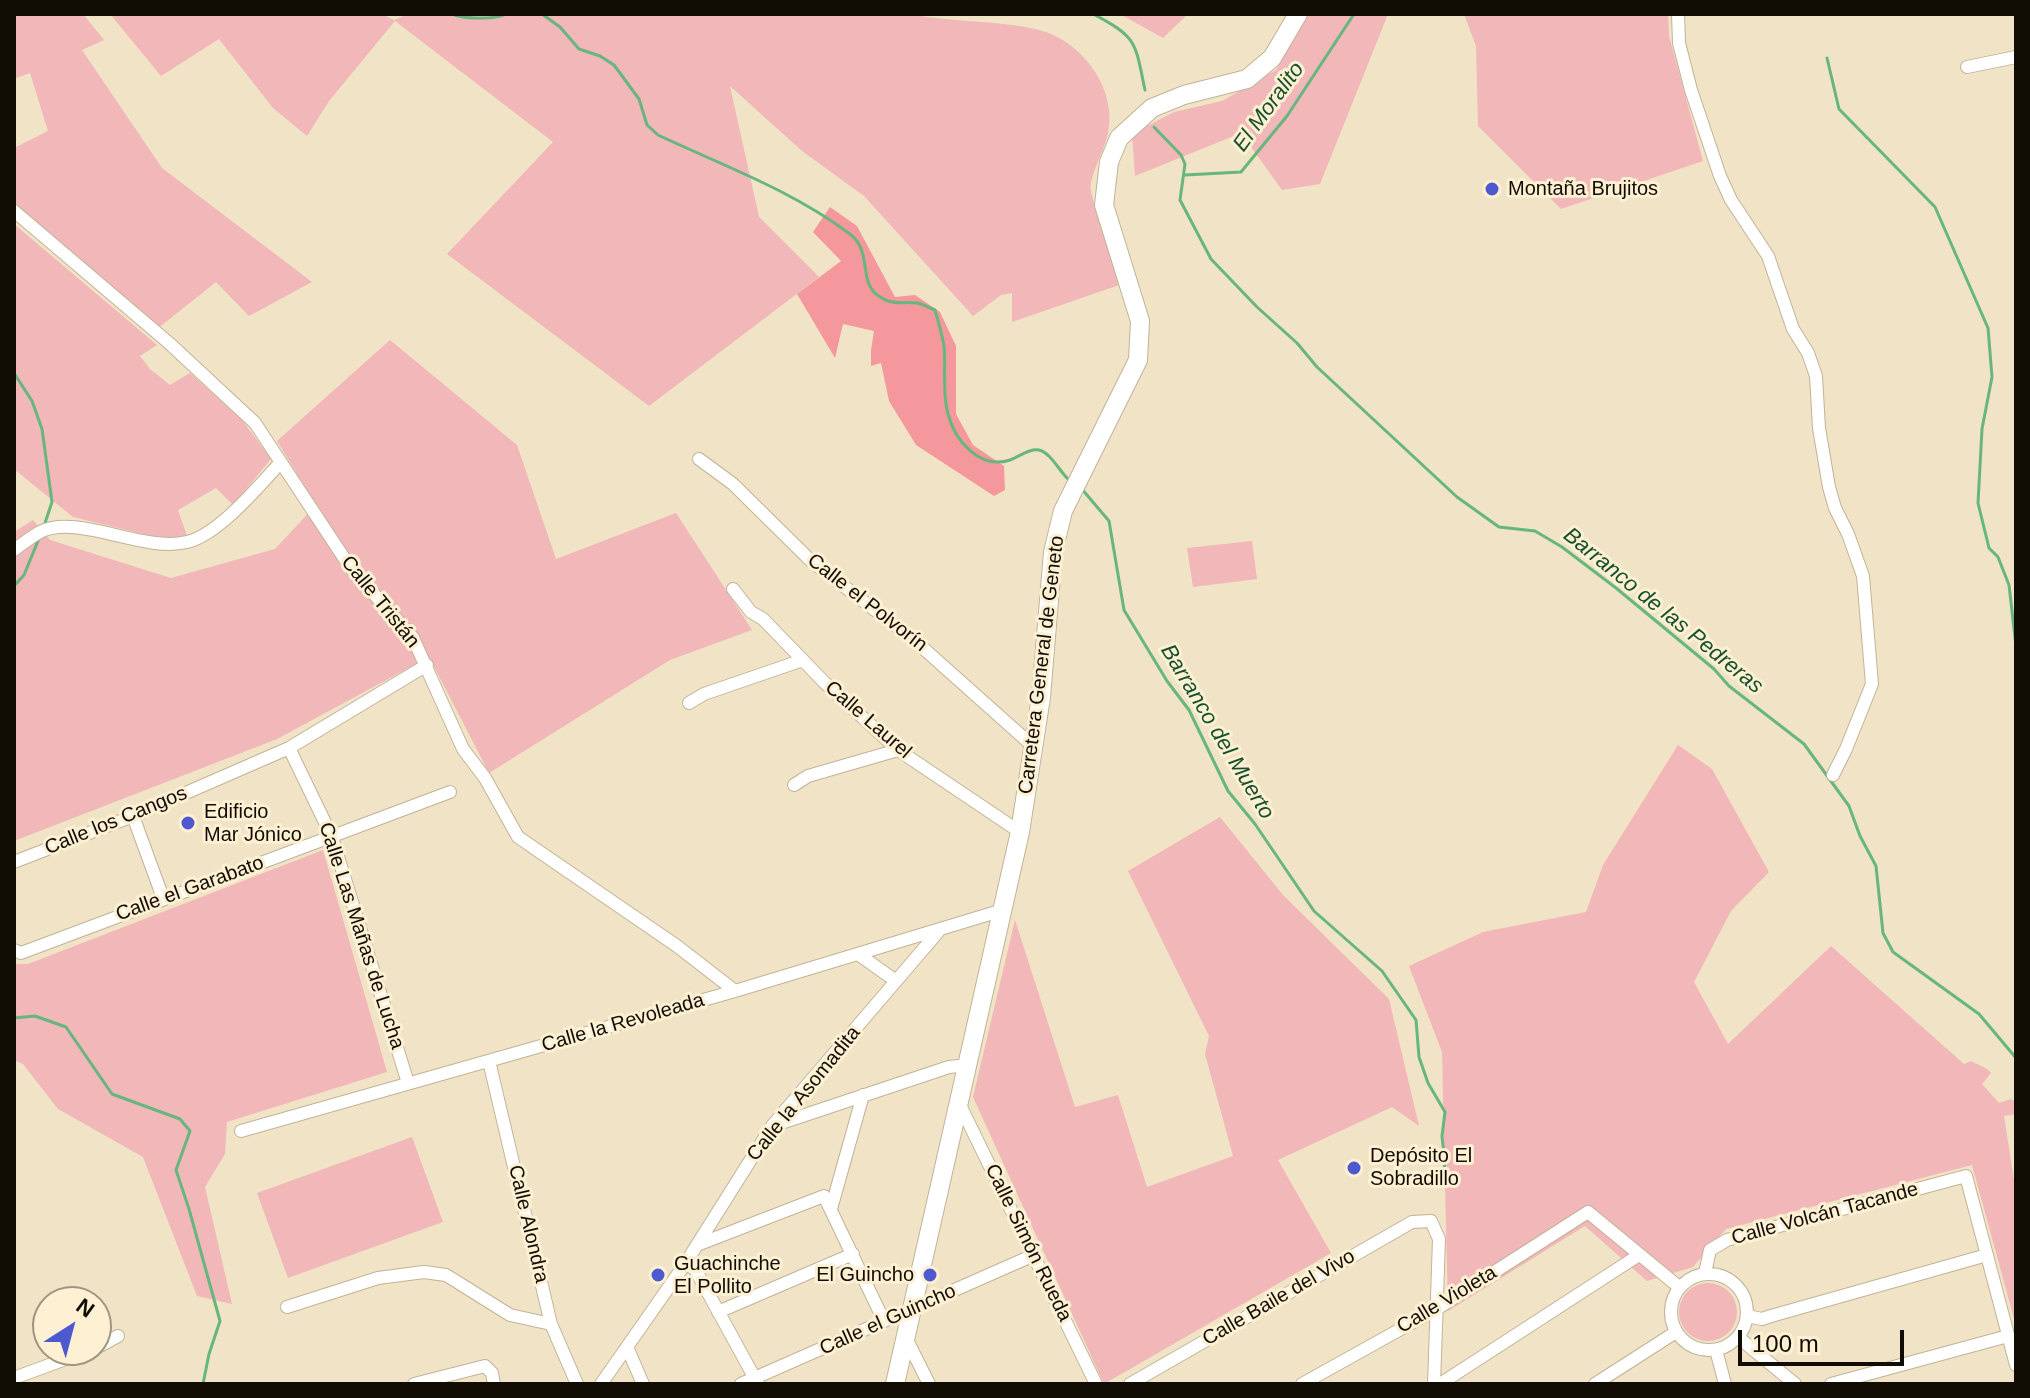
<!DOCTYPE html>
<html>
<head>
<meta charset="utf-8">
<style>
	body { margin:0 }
	#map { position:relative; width:2030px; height:1398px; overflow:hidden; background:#f1e3c6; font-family:Arial,sans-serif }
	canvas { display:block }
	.frame { position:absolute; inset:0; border:16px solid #120d04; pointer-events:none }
	.north { position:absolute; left:32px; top:1286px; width:80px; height:80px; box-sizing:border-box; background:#fef0d3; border:2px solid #a09580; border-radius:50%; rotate:36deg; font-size:22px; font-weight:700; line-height:32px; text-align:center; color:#120d04 }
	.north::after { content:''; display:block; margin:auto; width:28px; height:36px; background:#4f59cf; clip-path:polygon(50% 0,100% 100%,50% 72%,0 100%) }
	.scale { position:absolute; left:1738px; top:1330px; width:166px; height:36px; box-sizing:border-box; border:4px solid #120d04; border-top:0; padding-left:10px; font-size:24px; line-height:28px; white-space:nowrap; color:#120d04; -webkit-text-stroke:6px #fef0d3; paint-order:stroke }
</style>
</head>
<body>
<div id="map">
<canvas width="2030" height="1398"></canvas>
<div class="frame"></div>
<div class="north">N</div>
<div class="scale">100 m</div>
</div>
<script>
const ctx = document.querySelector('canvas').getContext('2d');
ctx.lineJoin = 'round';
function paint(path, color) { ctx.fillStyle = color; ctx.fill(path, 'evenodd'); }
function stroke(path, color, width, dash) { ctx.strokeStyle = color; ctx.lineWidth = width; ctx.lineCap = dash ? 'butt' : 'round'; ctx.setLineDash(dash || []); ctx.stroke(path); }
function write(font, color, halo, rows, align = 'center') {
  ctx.font = font + ' Arial,sans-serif'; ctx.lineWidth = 6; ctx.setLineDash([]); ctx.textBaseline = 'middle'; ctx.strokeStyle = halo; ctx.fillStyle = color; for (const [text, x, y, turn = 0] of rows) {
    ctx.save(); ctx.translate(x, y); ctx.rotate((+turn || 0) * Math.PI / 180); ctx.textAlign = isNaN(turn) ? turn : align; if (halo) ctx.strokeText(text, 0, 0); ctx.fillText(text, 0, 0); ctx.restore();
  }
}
paint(new Path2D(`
	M14 14H83L104 40 82 50 162 168 312 282 249 316 216 282 157 329 26 217 14 203V148L48 131 30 73 14 79Z
	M110 14H382L394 20 408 14H908C950 22 994 20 1035 29 1080 38 1118 88 1108 133 1105 149 1088 178 1091 191 1097 221 1113 255 1122 284L1012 322V293L1001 295 973 316 864 196 802 151 730 86 759 217 819 277 649 406 447 254 553 142 395 21 329 101 307 136 273 108 219 39 161 76Z
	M1120 14H1188L1163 38Z
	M1307 14H1388L1320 184 1282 190 1241 133 1135 176 1132 134 1174 112 1222 101 1276 70Z
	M1464 14H1668L1669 36 1703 161 1561 209 1478 126 1476 46Z
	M14 224 157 345 140 356 150 369 170 385 190 373 242 420 271 459 233 505 216 488 178 510 187 536 164 539 73 517 14 469Z
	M390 340 517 445 556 559 676 513 752 630 670 660 489 773 429 657 277 739 14 841V532L33 520 50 540 171 578 275 549 316 505 277 441Z
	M1252 541 1257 579 1193 587 1187 548Z
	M1678 745 1712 769 1769 872 1731 911 1694 982 1728 1044 1831 946 1964 1064 1971 1061 1987 1069 1991 1073 1982 1084 1999 1103 2011 1099 2016 1102V1114L2004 1116 2016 1193V1326L1972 1165 1726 1229 1693 1267 1647 1281 1585 1226 1448 1311 1442 1052 1409 966 1483 932 1586 912 1603 865Z
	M1220 817 1283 895 1389 999 1419 1126 1392 1107 1278 1160 1331 1253 1104 1384 973 1097 1015 920 1075 1107 1118 1095 1147 1187 1233 1156 1205 1054 1209 1036 1128 871Z
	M323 850 387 1072 227 1122 225 1154 205 1187 232 1304 197 1296 143 1157 58 1109 23 1064 14 1060V964H28Z
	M412 1137 443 1222 288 1278 257 1193Z
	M1679 1312a29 29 0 1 1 58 0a29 29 0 1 1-58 0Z`), '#f1b7b9');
paint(new Path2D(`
	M830 207 857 226 895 297 915 295 940 312 956 346V414L973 445 1004 466 1005 490 994 496 916 445 889 401 881 363 871 366V350L874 331 843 324 835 358 797 294 841 261 813 232Z`), '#f5989d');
stroke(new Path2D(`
	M452 14C464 19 494 20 506 14
	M542 14 560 27 579 49 600 56 614 65 639 99 647 125 658 135C724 166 791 190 850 234 872 251 859 280 876 294 892 307 902 301 917 303 923 304 929 308 935 310 938 321 942 334 944 346 946 368 942 392 948 414 955 441 980 470 1010 460 1019 457 1029 448 1039 450 1050 452 1060 472 1069 480
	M1093 14C1138 37 1135 43 1145 90
	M1827 58 1839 109 1935 207 1988 328 1992 377 1982 429 1978 503 1989 548 1998 557 2009 585 2016 646
	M1154 127 1181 155 1185 164 1180 200 1211 259 1257 307 1297 343 1317 367 1457 497 1499 527 1535 531 1562 547 1616 588 1714 669 1729 686 1804 744 1849 806 1860 836 1876 866 1883 933 1893 952 1979 1014 2016 1058
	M1185 175 1241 172 1287 116 1354 14
	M14 373 32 401 42 429 52 502 44 526
	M1081 488 1109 521 1124 610 1167 681 1189 710 1228 791 1255 824 1314 911 1382 971 1416 1020 1419 1057 1428 1083 1445 1112 1442 1136 1445 1163 1441 1186
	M14 586 24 575 40 536
	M14 1018 35 1016 66 1027 112 1094 180 1119 190 1131 176 1170 189 1209 220 1321 209 1354 203 1384`), '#67b67e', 3);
const minor = new Path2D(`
	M1678 14 1679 43 1691 90 1720 176 1731 200 1768 256 1793 329 1808 353 1816 376 1819 428 1829 487 1835 508 1848 534 1863 576 1872 684 1846 749 1833 775
	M1967 67 2016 57
	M14 211 169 343 255 423 350 567 413 638 463 749 485 778 518 837 677 946 735 991
	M699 459 733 484 811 561 914 640 1035 748
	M14 550C22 544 31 537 40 532 78 513 143 553 187 542 218 535 259 486 280 463
	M733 589 751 612 763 619 824 682 898 750 1020 832
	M689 703 704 694 803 660
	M289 748 332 837 408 1083
	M794 785 808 776 898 750
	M133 816 163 898
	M14 862 133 816 289 748 427 665
	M14 950 21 953 450 792
	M858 954 896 981
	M489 1061 551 1324 577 1384
	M959 1103 1096 1384
	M772 1126 949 1067 968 1065
	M241 1131 735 991 1003 910
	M831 1209 863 1095
	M697 1245 824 1196 884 1321
	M685 1264 695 1269 758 1384
	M1705 1273 1710 1250 1727 1240 1966 1176 2016 1365
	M1671 1312a38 38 0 1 1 76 0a38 38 0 1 1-76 0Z
	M287 1307 378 1278 424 1272 446 1275 510 1315 551 1324
	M718 1312 853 1254
	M1747 1316 1762 1319 1771 1316 1987 1255
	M905 1336 929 1384
	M1738 1337 1795 1384
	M627 1347 643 1384
	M96 1348 118 1336
	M1716 1350 1725 1384
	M14 1378 90 1350
	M414 1384 485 1366 492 1373 494 1384
	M601 1384 685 1264 772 1126 938 932
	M741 1384 1034 1255
	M1130 1384 1412 1222 1431 1221 1439 1239 1434 1384
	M1302 1384 1435 1310 1588 1212 1679 1287
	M1440 1384 1639 1255
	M1595 1384 1676 1332
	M1831 1384 2008 1336`);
const secondary = new Path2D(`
	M895 1384 1020 832 1041 697 1053 552 1063 511 1138 360 1140 321 1104 205 1109 162 1119 138 1152 108 1184 95 1247 79 1272 58 1298 14`);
stroke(minor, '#c1b398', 14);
stroke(secondary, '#c1b398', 20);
stroke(minor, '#fff', 12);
stroke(secondary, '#fff', 18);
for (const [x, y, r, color] of [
	[1492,189,8,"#4f59cf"],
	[188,823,8,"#4f59cf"],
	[1354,1168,8,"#4f59cf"],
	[658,1275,8,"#4f59cf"],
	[930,1275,8,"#4f59cf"]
]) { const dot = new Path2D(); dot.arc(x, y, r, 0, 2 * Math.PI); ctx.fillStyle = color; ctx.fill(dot); stroke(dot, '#fef0d3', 3); }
write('20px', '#120d04', '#fef0d3', [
	["Montaña Brujitos",1508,189],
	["Edificio",204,812],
	["Mar Jónico",204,835],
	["Depósito El",1370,1156],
	["Sobradillo",1370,1179],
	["Guachinche",674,1264],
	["El Pollito",674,1287],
	["El Guincho",914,1275,"right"]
], 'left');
write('20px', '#120d04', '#fef0d3', [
	["Calle Tristán",380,602,51],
	["Calle el Polvorín",867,603,38],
	["Carretera General de Geneto",1042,665,-83],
	["Calle Laurel",868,720,41],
	["Calle los Cangos",116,821,-22],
	["Calle el Garabato",190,889,-20],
	["Calle Las Mañas de Lucha",361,936,72],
	["Calle la Revoleada",623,1023,-16],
	["Calle la Asomadita",804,1094,-51],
	["Calle Volcán Tacande",1825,1214,-15],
	["Calle Alondra",528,1224,77],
	["Calle Simón Rueda",1028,1243,64],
	["Calle Baile del Vivo",1279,1298,-30],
	["Calle Violeta",1447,1300,-31],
	["Calle el Guincho",888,1320,-24]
]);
write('italic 22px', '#164f2b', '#fef0d3', [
	["El Moralito",1269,107,-54],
	["Barranco de las Pedreras",1663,611,39],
	["Barranco del Muerto",1217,732,59]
]);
</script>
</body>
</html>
